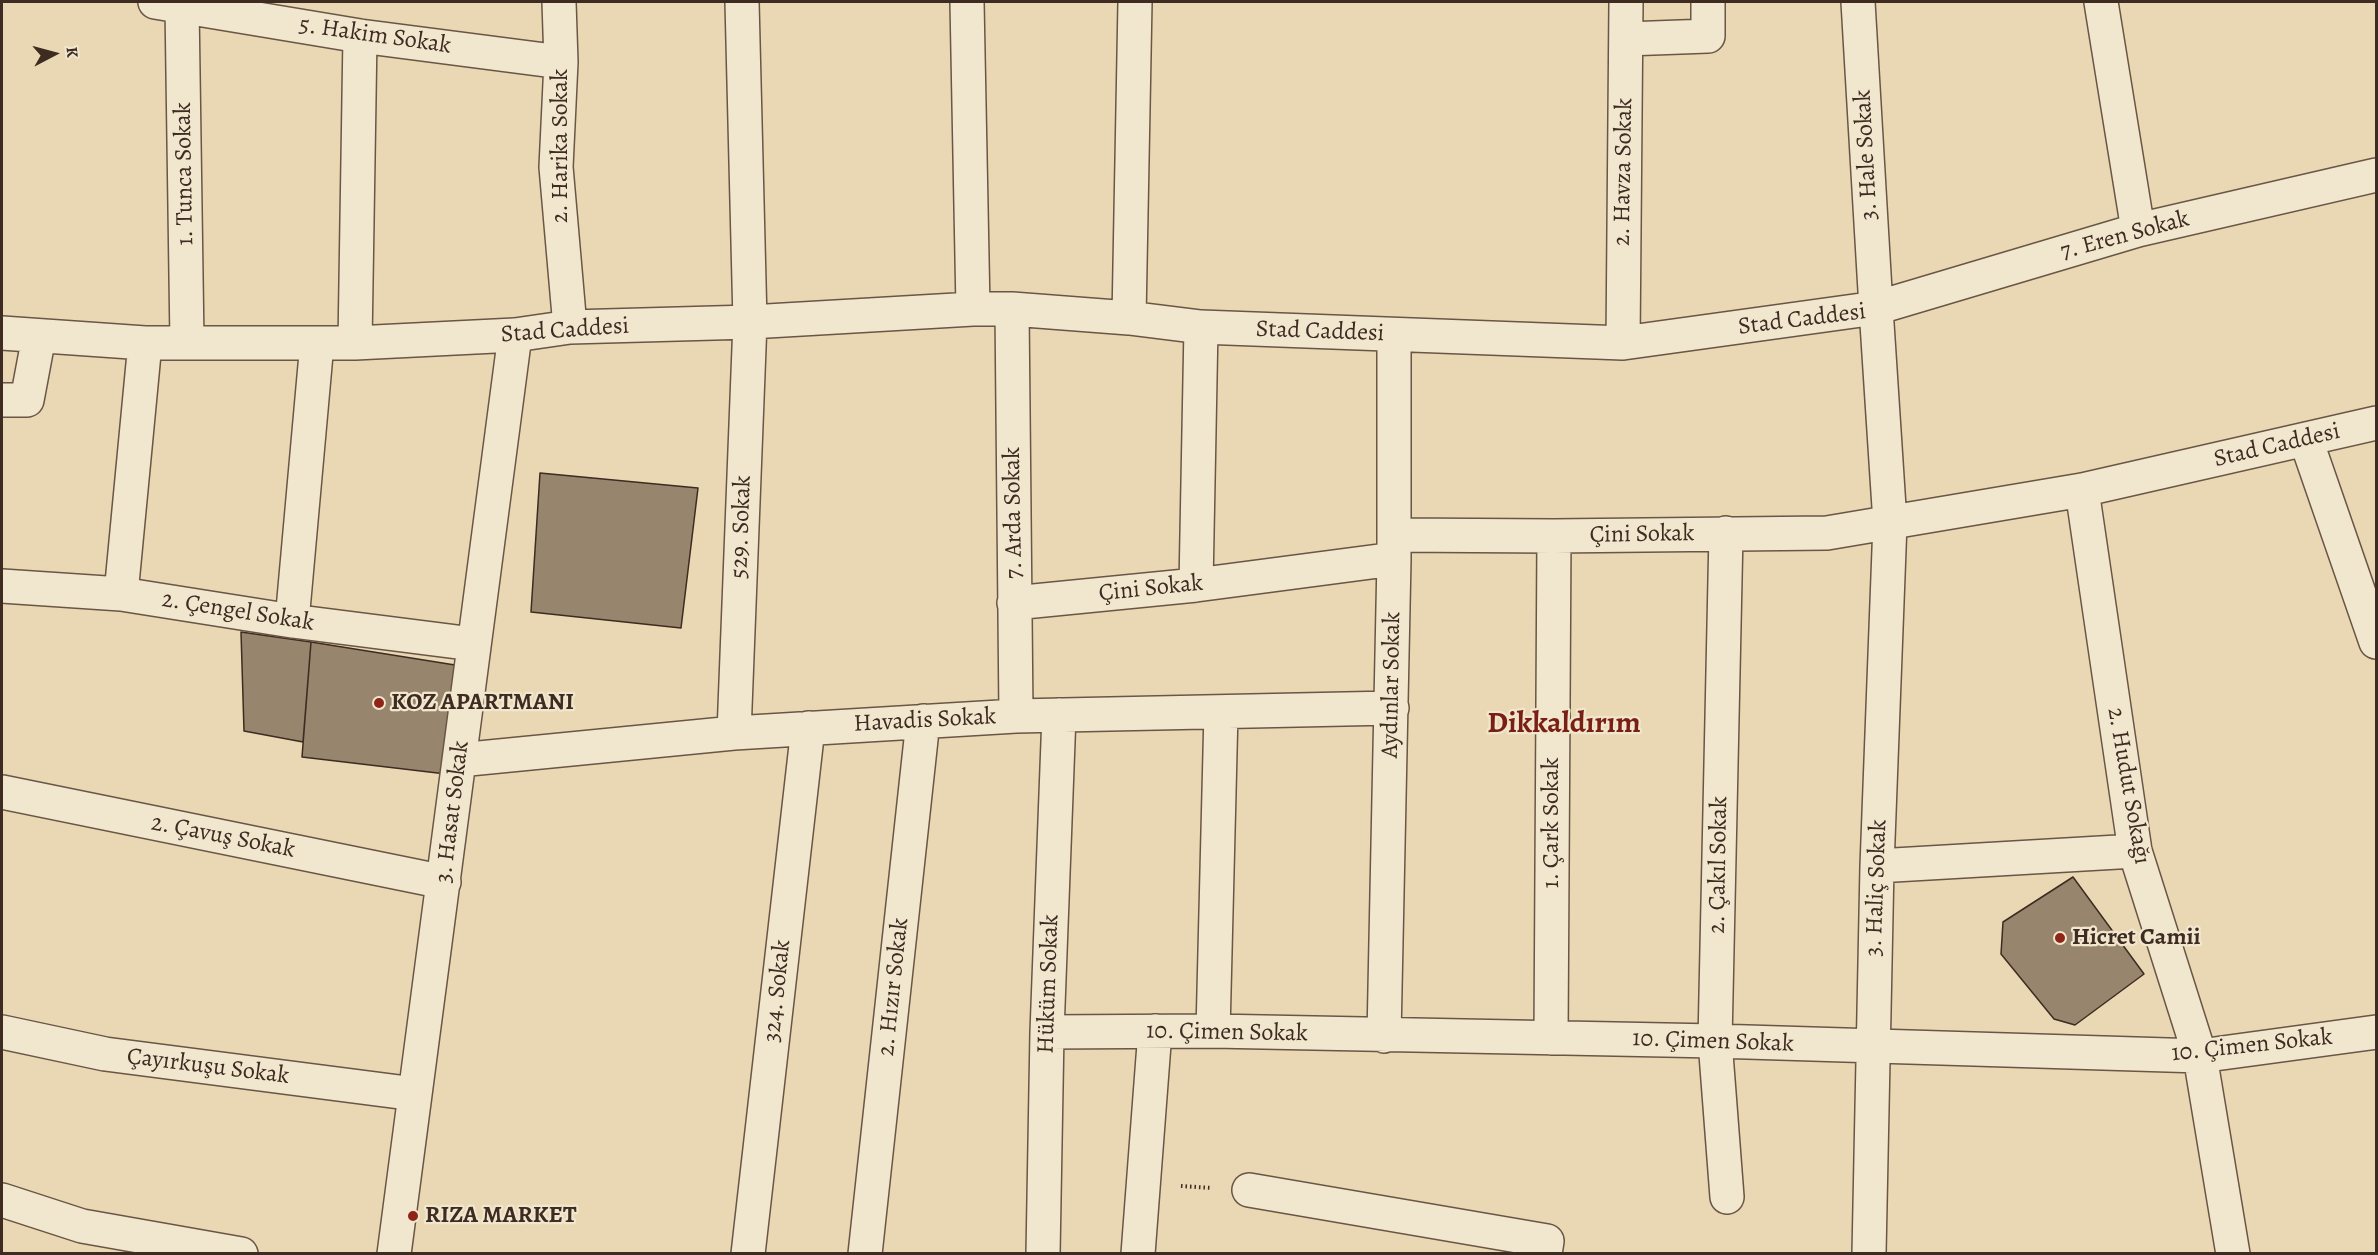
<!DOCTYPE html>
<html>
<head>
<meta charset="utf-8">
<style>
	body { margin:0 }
	#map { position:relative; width:2378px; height:1255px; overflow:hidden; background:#e9d8b3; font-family:Alegreya,serif }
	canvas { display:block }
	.frame { position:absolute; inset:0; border:3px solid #3e2b21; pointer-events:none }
	.north { position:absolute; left:24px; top:24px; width:60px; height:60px; -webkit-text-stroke:4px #f1e6ce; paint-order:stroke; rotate:84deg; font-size:16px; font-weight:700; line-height:24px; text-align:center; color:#3e2b21 }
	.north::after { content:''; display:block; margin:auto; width:21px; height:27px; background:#3e2b21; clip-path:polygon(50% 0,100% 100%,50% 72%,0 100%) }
</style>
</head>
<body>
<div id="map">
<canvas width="2378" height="1255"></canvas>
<div class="frame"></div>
<div class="north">K</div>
</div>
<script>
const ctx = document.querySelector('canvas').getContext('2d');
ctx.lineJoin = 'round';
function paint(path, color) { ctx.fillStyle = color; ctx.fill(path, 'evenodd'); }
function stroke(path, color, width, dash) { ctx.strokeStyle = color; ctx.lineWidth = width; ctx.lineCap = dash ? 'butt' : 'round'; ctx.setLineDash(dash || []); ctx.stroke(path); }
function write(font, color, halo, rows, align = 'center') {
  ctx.font = font + ' Alegreya,serif'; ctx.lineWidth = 4.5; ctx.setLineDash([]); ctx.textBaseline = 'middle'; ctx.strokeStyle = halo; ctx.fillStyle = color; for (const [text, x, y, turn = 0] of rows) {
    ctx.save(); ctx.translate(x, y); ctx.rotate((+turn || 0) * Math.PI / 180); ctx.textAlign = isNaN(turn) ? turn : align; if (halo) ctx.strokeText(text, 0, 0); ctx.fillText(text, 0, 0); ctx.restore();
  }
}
const building = new Path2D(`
	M540 473 698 488 681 628 531 612Z
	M241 632 311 642 303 742 244 731Z
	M311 642 455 665 446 774 302 757Z
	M2073 877 2144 974 2075 1025 2054 1019 2001 954 2003 922Z`);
paint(building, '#97856d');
stroke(building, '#3e2b21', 1.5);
const minor = new Path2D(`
	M155 2 360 36 561 62
	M559 2 561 62 556 167 570 327
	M967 2 973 309
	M1858 2 1876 308 2138 230 2376 175
	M2101 2 2138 230
	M182 6 187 343
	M1626 39 1708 36V2
	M1012 309 1016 716
	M1129 318 1135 2
	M2 333 145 343H355L515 335 570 327 750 322 973 309H1012L1129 318 1201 327 1623 343 1876 308 1890 523 1877 866 1869 1254
	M355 343 360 36
	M1623 343 1626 2
	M2 400H27L39 336
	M2306 440 2376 642
	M2082 490 2135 851 2200 1056 2233 1254
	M1726 533 1715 1041 1727 1197
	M1394 535 1554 536 1827 533 2082 490 2376 423
	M1196 585 1201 327
	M2 586 121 594 292 621 473 644
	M121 594 145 343
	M1014 603 1196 585 1394 559
	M292 621 317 343
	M734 733 750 322 742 2
	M459 760 734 733 1016 716 1392 708
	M2 792 444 882
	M1877 866 2135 851
	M1213 1031 1221 712
	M2 1032 105 1054 415 1094
	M1047 1032 1213 1031 1715 1041 2200 1056 2376 1032
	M1384 1036 1394 559V335
	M1551 1038 1554 536
	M1249 1190 1547 1241 1545 1254
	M2 1200 82 1226 241 1254
	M394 1254 515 335
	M748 1254 808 728
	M865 1254 923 721
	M1043 1254 1047 1032 1059 715
	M1138 1254 1155 1031`);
stroke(minor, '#695646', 36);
stroke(new Path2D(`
	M1181 1186 1212 1188`), '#3e2b21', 4, [1.5, 3]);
stroke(minor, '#f1e6ce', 33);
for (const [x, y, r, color] of [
	[379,703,6,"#8f2418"],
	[2060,938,6,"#8f2418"],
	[413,1216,6,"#8f2418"]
]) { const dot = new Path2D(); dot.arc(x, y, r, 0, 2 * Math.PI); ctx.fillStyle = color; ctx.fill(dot); stroke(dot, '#f1e6ce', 2); }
write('24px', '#3e2b21', '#f1e6ce', [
	["5. Hakim Sokak",375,36,8],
	["2. Harika Sokak",561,146,-90],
	["3. Hale Sokak",1867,155,-93],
	["2. Havza Sokak",1624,172,-89],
	["1. Tunca Sokak",185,174,-91],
	["7. Eren Sokak",2125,236,-15],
	["Stad Caddesi",1802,320,-7],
	["Stad Caddesi",565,331,-4],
	["Stad Caddesi",1320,332,2],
	["Stad Caddesi",2277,446,-13],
	["7. Arda Sokak",1014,513,-91],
	["529. Sokak",742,527,-88],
	["Çini Sokak",1642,535,-1],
	["Çini Sokak",1151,589,-6],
	["2. Çengel Sokak",238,612,9],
	["Aydınlar Sokak",1392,685,-89],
	["Havadis Sokak",925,721,-3],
	["2. Hudut Sokağı",2128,786,80],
	["3. Hasat Sokak",453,812,-83],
	["1. Çark Sokak",1552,823,-90],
	["2. Çavuş Sokak",223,837,11],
	["2. Çakıl Sokak",1719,865,-89],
	["3. Haliç Sokak",1877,888,-88],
	["Hüküm Sokak",1049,984,-88],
	["2. Hızır Sokak",894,987,-84],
	["324. Sokak",778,991,-84],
	["10. Çimen Sokak",1227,1033,1],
	["10. Çimen Sokak",1713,1042,2],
	["10. Çimen Sokak",2252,1046,-6],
	["Çayırkuşu Sokak",208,1067,7]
]);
write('bold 24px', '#3e2b21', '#f1e6ce', [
	["KOZ APARTMANI",391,703],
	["Hicret Camii",2072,938],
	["RIZA MARKET",425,1216]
], 'left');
write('bold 30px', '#7a1f14', '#f1e6ce', [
	["Dikkaldırım",1564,725]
]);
</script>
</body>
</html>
